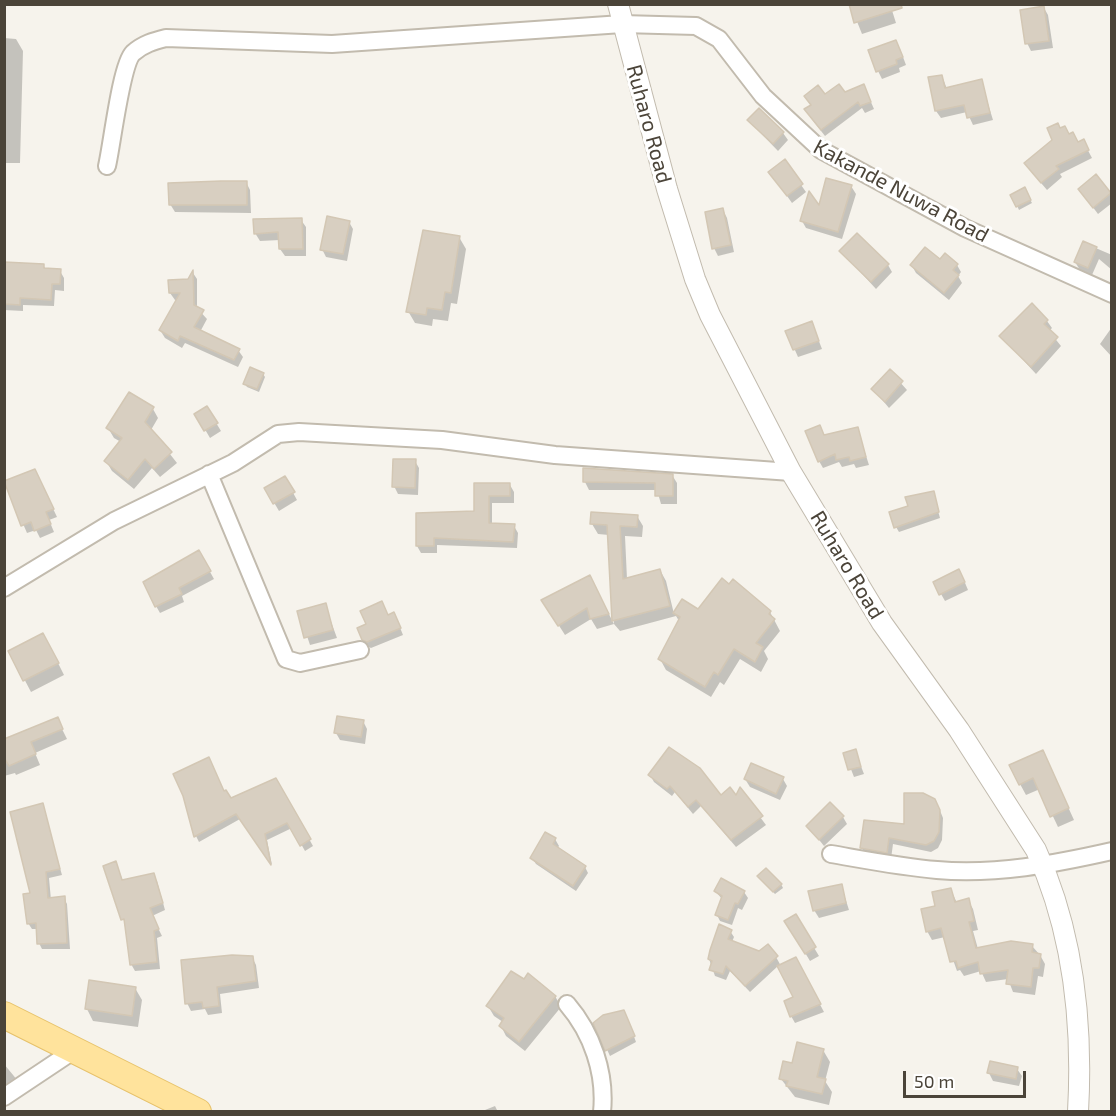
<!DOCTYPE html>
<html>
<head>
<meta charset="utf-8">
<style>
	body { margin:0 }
	#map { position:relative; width:1116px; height:1116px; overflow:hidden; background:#f6f3ec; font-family:"Exo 2",sans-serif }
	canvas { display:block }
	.frame { position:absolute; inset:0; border:6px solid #4b4439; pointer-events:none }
	.scale { position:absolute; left:903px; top:1071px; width:123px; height:27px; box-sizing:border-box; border:3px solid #4b4439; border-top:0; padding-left:8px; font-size:18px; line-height:21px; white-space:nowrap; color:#4b4439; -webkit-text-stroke:4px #fff; paint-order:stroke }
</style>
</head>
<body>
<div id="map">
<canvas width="1116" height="1116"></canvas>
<div class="frame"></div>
<div class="scale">50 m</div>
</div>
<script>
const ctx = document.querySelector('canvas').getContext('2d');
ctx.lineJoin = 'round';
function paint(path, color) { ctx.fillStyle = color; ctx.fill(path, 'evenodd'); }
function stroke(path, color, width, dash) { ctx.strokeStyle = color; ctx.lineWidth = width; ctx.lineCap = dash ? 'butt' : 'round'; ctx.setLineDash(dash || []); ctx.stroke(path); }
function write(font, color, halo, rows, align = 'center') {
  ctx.font = font + ' "Exo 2",sans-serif'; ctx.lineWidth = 6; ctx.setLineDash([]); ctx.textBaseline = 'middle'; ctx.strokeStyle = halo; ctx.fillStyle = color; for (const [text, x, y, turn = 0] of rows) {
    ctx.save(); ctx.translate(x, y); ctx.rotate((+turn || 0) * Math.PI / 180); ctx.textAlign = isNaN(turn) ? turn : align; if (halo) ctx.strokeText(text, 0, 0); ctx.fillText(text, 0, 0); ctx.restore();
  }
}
paint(new Path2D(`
	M850 4H890L896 23 862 34Z
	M1044 8 1048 15 1053 48 1031 51 1027 43Z
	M4 38 16 39 23 51 20 163H4Z
	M900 49 906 65 899 68 900 72 882 79 878 71Z
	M942 76 947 89 981 81 993 120 973 125 967 112 941 118 936 111 929 79Z
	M845 93H867L874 109 865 113 862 108 825 136 810 117 812 105 825 96Z
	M749 121 783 133 788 140 778 151Z
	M1060 130 1078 144 1083 141 1092 158 1060 174 1062 177 1047 190 1030 170Z
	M785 162 806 192 792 203 775 179Z
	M246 182 250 190 251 213 175 212 170 204Z
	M851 186 856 194 842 239 806 228 802 221Z
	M1024 189 1032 203 1019 210 1012 195Z
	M1080 190 1110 194 1112 203 1098 214Z
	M723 210 727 218 734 252 718 256 714 248Z
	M301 220 306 227V256H285L280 249V240L260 241 255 233Z
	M349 222 353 229 347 261 326 257 322 249Z
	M459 237 466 249 457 304 451 303 448 321 433 319 432 326 415 323 408 311Z
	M1084 243 1112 255V270L1099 259 1092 275 1080 270 1075 262Z
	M841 251 888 265 892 272 876 289Z
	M940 261 957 265 961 272 958 276 962 283 949 300 916 273 912 266Z
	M4 263 43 265 46 270 60 271 64 278V291L55 290 54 306 23 305V311L4 310Z
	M193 273 197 279V308L207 319 200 332 238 350 243 357 238 367 185 343 182 348 165 338 160 330 178 300H175L170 293 189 281Z
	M1032 305 1047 321 1052 328 1049 331 1061 346 1036 374 1001 336Z
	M1112 327V357L1100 344Z
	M815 331 822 349 798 357 787 332Z
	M890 371 907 390 889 408 873 389Z
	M263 374 265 377 259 392 247 387 245 384Z
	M207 408 221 431 210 438 196 414Z
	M153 409 158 418 151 430 177 463 160 477 152 468 134 489 112 471 106 461 121 442 114 438 108 428Z
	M857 428 869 465 856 468 854 464 842 467 839 462 823 468 819 461 825 437Z
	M415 461 419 468 418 495 398 494 394 486Z
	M672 475 677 483V504H661L657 490H589L585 482Z
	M285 478 297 500 279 511 266 489Z
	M5 482 48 498 57 517 49 520 54 532 40 538 36 530 27 533Z
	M476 484 510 485 514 492V503H492V524L514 526 518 533 517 548 437 545V553H421L417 546 476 513Z
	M933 493 940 518 899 532 896 527 909 507Z
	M637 516 643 526 642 537 625 536 627 579 660 570 666 581 674 614 682 601 698 610 770 612 780 631 764 651 768 659 761 672 740 659 724 685 720 682 711 697 666 670 660 659 679 621 676 616 620 631 614 624 609 535 598 534 592 524Z
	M199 552 214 579 182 596 184 602 160 613 156 606Z
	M963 578 968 590 945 601 941 594Z
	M595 587 614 624 597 629 591 619 565 635 549 610Z
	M325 605 337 638 310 645 299 612Z
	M388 616 397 620 403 635 371 648 367 646 363 639Z
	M50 647 64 675 31 692 10 652Z
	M57 719 67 739 35 753 40 765 16 775 15 773 4 776V743Z
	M363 721 367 729 365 744 340 740 336 733Z
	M855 751 864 774 854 777 845 754Z
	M1043 752 1074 820 1058 827 1040 789 1026 795 1020 784Z
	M650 775 720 797 737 798 740 790 766 825 736 847 701 806 693 814 675 792 672 796 654 782Z
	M745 779H783L787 786 780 800 750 787Z
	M276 780 313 846 305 851 292 828 267 840 272 865 240 819 199 842 196 836 224 793 230 800Z
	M42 805 62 875 49 878 51 900 64 898 67 904 70 949H42L39 943 38 929H32L28 923Z
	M939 808 943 818 942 840 938 848 931 852 893 844 891 859 866 855 862 848Z
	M843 817 847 824 824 846 808 826Z
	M555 839 559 846 557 849 585 867 588 873 576 891 536 864 532 858Z
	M116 863 123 881 153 875 157 881 165 910 152 916 162 936 157 938 160 969 135 971 131 964Z
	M759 877 781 884 783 888 775 894Z
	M841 885 849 910 819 918 814 910Z
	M951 890 957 903 968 900 973 909 978 930 973 931 978 949 1032 946 1040 955 1045 964 1043 977 1038 976 1035 995 1013 992 1008 979 986 982 981 971 964 976 960 970 957 971 945 937 932 940 927 931 936 907Z
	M715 891 744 892 748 898 742 910 738 908 732 925 720 921 717 915 723 900Z
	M795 916 819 956 810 961 786 921Z
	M730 931 734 937 732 942 776 957 781 966 796 959 824 1012 795 1023 791 1016 795 998 778 966 750 992 730 971 726 980 715 976 709 959Z
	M252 957 256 965 259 988 220 994 222 1013 208 1015 205 1009 191 1011 187 1003Z
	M135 988 142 1000 138 1027 93 1021 87 1009Z
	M555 996 561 1007 525 1051 506 1036 501 1026 503 1022 494 1016 488 1006Z
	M627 1017 636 1042 610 1056 595 1024Z
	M823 1050 830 1062 825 1081 832 1092 829 1105 795 1097 781 1079 793 1065Z
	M4 1064 18 1081 4 1094Z
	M1017 1069 1022 1076 1019 1086 993 1081 989 1073Z
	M495 1106 498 1112H480Z`), '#0003');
const building = new Path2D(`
	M849 4H901L902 8 854 23Z
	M1044 6 1049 41 1025 44 1020 10Z
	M896 40 903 57 896 60 897 64 876 72 868 50Z
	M942 75 945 88 982 79 990 113 967 118 964 105 935 111 928 77Z
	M839 84 845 92 864 84 871 102 860 106 858 102 821 130 804 109 811 105 804 96 818 85 825 94Z
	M759 108 784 132 773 144 747 120Z
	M1058 123 1060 128 1065 126 1069 134 1073 132 1078 142 1084 139 1089 150 1056 166 1059 169 1041 183 1024 163 1052 140 1047 128Z
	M785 159 803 184 787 196 768 172Z
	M1096 174 1111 193 1093 208 1078 189Z
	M826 178 852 185 838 232 800 221 809 191 819 205Z
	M221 181H247V205H169L168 183Z
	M1025 187 1031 200 1016 207 1010 195Z
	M723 208 731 245 712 249 705 212Z
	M327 216 350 221 343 254 320 250Z
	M302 218 303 249H279L278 232 254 234 253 219Z
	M423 230 460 236 451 293 445 292 442 310 427 308 426 315 406 312Z
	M857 233 889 264 871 282 839 251Z
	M1083 241 1097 247 1088 268 1074 262Z
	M925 247 940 259 945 253 958 264 953 270 959 275 944 293 910 265Z
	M4 262 44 264V268L61 269 60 284H52L51 300 20 298V305L4 304Z
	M193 270 194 305 204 310 194 327 240 349 234 360 180 336 178 341 159 330 180 293H169L168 280 188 279Z
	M1032 303 1048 320 1044 324 1058 337 1031 367 999 336Z
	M812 321 819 341 793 350 785 331Z
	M250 367 264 373 257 389 243 384Z
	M890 369 903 381 885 402 871 389Z
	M129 392 154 407 145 422 172 452 154 469 145 459 128 480 104 461 122 438 106 428Z
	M207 406 218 423 204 431 194 414Z
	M820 425 824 435 858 427 866 457 850 461 849 457 836 460 835 454 818 462 805 431Z
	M393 459H416L415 488 392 487Z
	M583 468 673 474V496H655V483L583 482Z
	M35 469 54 509 46 512 51 524 34 531 31 522 21 526 4 481Z
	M285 476 295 492 273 504 264 488Z
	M474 483H510V496H489V523L515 524 513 542 434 538V546H416V513L474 511Z
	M934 491 939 512 894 528 889 512 908 506 905 497Z
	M591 512 638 515 637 527 620 526 623 579 660 569 670 606 612 621 607 525 590 524Z
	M199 550 211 571 179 588 182 594 155 607 143 582Z
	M959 569 965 582 939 595 933 582Z
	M590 575 609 614 590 619 587 608 558 626 541 600Z
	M722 578 729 584 733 579 771 611 769 614 775 619 756 643 763 647 755 662 734 649 718 675 714 672 705 687 658 659 680 617 673 613 682 599 698 609Z
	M382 601 388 615 394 612 401 628 367 642 362 640 357 628 366 624 360 611Z
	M326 603 333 630 304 638 297 611Z
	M43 633 59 663 23 681 8 651Z
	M337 716 364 720 361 737 334 733Z
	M58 717 63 729 31 742 36 754 9 766 4 758V739Z
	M669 747 700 768 721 795 730 787 736 795 740 787 763 816 731 840 696 800 688 807 670 786 667 789 648 775Z
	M856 749 861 767 848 770 843 753Z
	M1043 750 1069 808 1050 817 1033 778 1019 785 1009 765Z
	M209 757 224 791 226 790 231 798 276 778 311 839 300 846 287 823 265 834 271 865 236 814 194 837 183 796 173 774Z
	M751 763 784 777 776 794 744 779Z
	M904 793H923L935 799 940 810 939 832 934 841 926 845 889 838 887 853 860 848 864 820 904 824Z
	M830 802 844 816 819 840 806 826Z
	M43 803 60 869 46 872 48 898 65 896 67 943 37 944 36 923 27 924 23 894 30 893 10 812Z
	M545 832 556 838 553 844 586 866 573 886 530 858Z
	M116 861 122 880 154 873 163 903 150 908 159 929 154 931 157 962 130 965 124 919 121 920 103 866Z
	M766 868 782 884 773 892 757 876Z
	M721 878 745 891 738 904 735 903 728 920 715 915 722 896 714 891Z
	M842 884 846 903 813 911 808 891Z
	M951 888 955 902 969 898 974 921 969 922 976 948 1011 941 1033 944 1032 952 1041 954 1039 968H1033L1031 987 1006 984 1008 970 980 974 978 962 958 968 956 961 950 962 941 928 926 932 921 909 935 906 932 892Z
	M796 914 816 947 805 954 784 921Z
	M719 924 732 930 728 939 759 951 768 944 778 956 745 986 726 966 723 974 709 970 712 961 708 959 710 950Z
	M232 955 253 956 256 981 217 987 219 1006 203 1008 202 1002 185 1004 181 960Z
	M796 957 821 1004 790 1017 784 1001 793 997 777 966Z
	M511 971 524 979 528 973 556 996 519 1042 499 1026 504 1018 486 1006Z
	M89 980 136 987 132 1016 85 1009Z
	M624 1010 635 1036 605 1051 593 1023 603 1015Z
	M797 1042 824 1049 817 1077 826 1079 822 1094 786 1086 788 1081 779 1079 783 1061 792 1063Z
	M990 1061 1018 1067 1016 1079 987 1073Z`);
paint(building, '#d8cfc1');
stroke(building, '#d3c7b4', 1.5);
const minor = new Path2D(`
	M107 166C112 145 121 65 133 53 143 44 154 41 166 38L332 44 622 24 696 26 719 39 763 96 821 150 965 228 1112 294
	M209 474 286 659 300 663 360 650
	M4 588 114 521 233 463 278 434 299 432 442 440 555 455 791 472
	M831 854C866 860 902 867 937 870 995 875 1055 864 1112 851
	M567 1004C592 1033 606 1073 602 1112
	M4 1097 73 1051`);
const tertiary = new Path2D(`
	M618 4 667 189 695 279 710 315 791 472 882 623 959 730 1036 850C1073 931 1083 1023 1078 1112`);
const primary = new Path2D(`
	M4 1015 198 1112`);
stroke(minor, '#c2bbae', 20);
stroke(tertiary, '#c2bbae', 22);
stroke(primary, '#e6c16a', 28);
stroke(minor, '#fff', 16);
stroke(tertiary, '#fff', 20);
stroke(primary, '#ffe39c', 26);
write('21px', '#4b4439', '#fff', [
	["Ruharo Road",649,124,75],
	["Kakande Nuwa Road",901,191,28],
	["Ruharo Road",847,565,59]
]);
</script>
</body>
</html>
